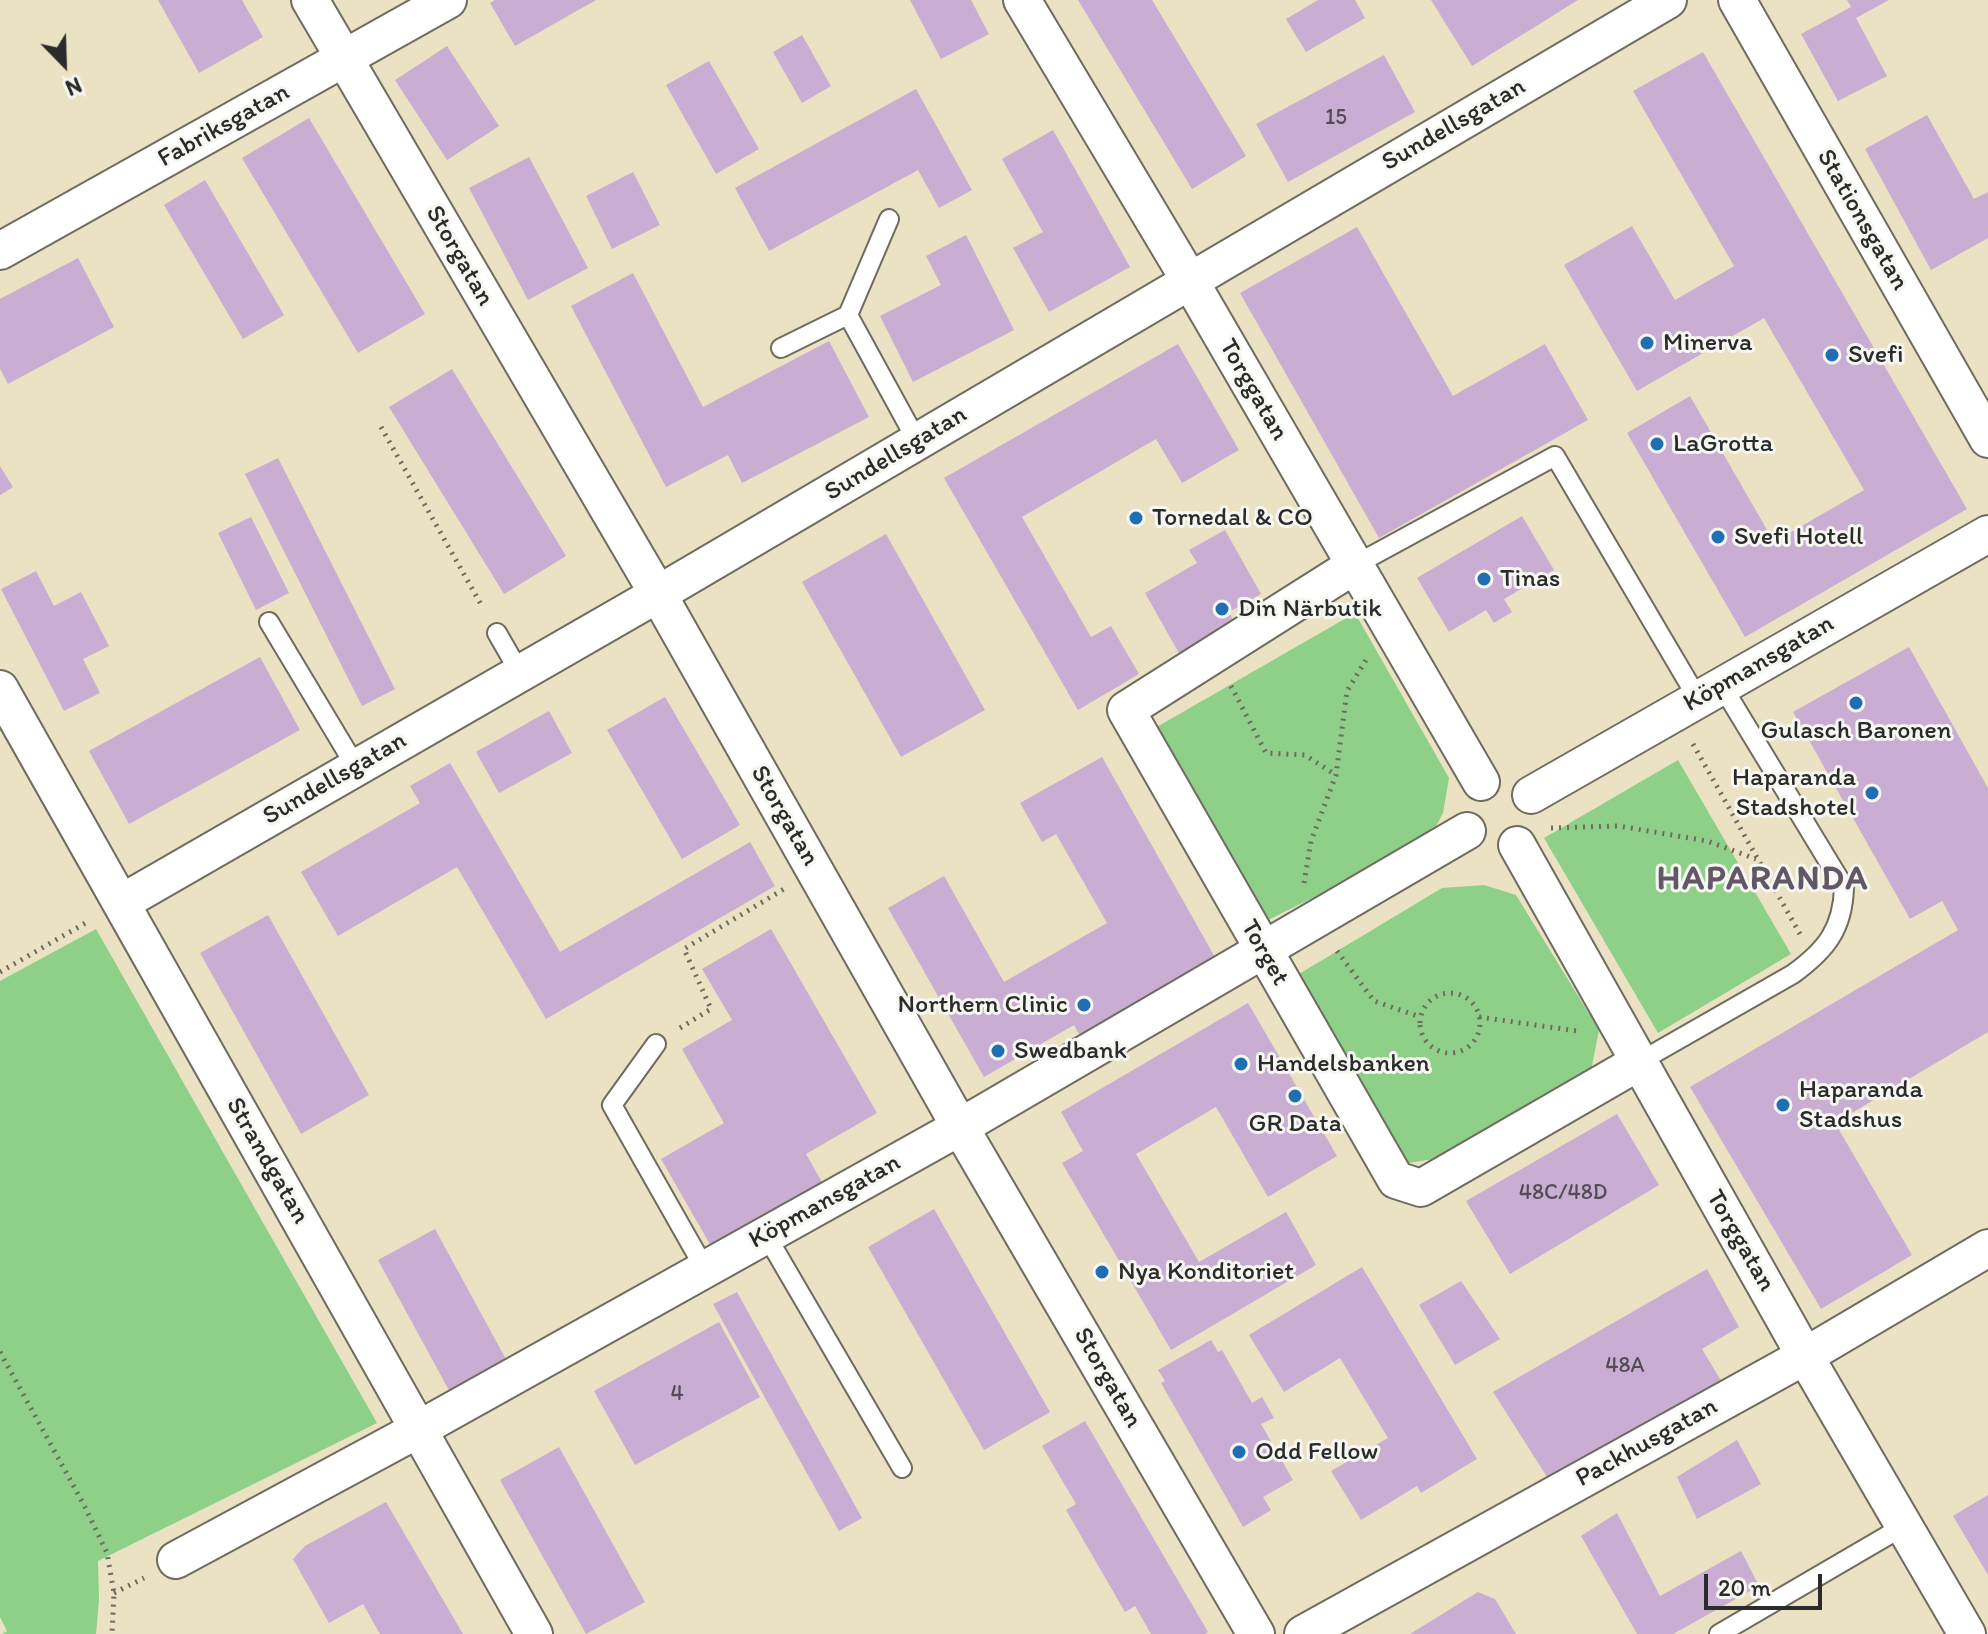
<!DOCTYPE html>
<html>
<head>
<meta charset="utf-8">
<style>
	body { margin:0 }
	#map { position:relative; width:1988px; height:1634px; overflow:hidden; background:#ebe2c3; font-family:Itim,sans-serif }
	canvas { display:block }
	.north { position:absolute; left:24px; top:24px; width:80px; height:80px; -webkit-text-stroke:6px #f6f6f2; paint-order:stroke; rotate:157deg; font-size:22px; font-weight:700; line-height:32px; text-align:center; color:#2b2b2b }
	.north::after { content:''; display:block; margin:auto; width:28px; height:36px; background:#2b2b2b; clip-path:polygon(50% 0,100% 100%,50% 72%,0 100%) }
	.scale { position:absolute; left:1704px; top:1574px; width:118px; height:36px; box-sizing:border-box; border:4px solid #2b2b2b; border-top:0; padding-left:10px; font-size:24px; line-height:28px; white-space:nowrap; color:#2b2b2b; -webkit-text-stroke:6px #f6f6f2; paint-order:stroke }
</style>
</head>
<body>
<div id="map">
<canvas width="1988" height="1634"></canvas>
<div class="north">N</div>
<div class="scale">20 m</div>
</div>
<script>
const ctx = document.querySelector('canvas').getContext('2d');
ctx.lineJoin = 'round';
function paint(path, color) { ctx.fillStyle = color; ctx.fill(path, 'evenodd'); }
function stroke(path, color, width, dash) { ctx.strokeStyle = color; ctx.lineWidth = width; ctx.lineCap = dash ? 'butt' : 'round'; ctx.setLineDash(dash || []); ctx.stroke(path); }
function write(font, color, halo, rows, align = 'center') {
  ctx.font = font + ' Itim,sans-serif'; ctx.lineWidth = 6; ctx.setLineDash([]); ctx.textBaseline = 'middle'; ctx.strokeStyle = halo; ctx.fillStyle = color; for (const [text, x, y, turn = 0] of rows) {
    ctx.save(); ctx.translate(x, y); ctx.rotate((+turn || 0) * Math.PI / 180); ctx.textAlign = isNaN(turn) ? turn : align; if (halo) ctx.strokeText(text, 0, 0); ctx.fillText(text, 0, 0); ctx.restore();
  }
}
paint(new Path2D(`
	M1355 613 1449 778 1443 813 1429 840 1266 921 1155 728Z
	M1678 760 1791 954 1658 1033 1544 838Z
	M1484 885 1516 895 1599 1030 1591 1071 1434 1159 1408 1163 1294 977 1442 888Z
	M96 929 377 1423 98 1561 99 1600 96 1634H2L7 1631 0 1617V981Z`), '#8ed088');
paint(new Path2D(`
	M158 0H242L263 37 199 73Z
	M495 0H596L515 46 490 3Z
	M910 0H971L989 34 941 59Z
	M1078 0H1152L1246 156 1192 189Z
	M1318 0H1355L1365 18 1306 52 1286 19Z
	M1431 0H1578L1472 66Z
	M1847 0H1889L1856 18 1887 76 1838 101 1801 34 1851 7Z
	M802 35 831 86 802 103 773 52Z
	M447 46 499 126 447 160 395 80Z
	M1703 52 1967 509 1745 637 1627 433 1690 396 1774 542 1864 490 1764 318 1637 391 1564 265 1632 226 1675 300 1734 266 1633 91Z
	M1384 55 1415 112 1288 182 1256 124Z
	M709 61 759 149 716 174 666 85Z
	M916 89 972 190 939 208 918 170 769 251 735 188Z
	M1927 115 1974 199 1988 192V238L1931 270 1865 149Z
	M309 118 425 314 358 353 242 158Z
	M1053 130 1130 267 1049 312 1013 248 1043 232 1002 159Z
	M529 157 588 268 528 300 469 188Z
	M633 172 660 225 612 249 586 196Z
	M205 180 284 315 243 339 164 205Z
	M1357 227 1453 396 1545 344 1588 420 1379 538 1240 293Z
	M966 235 1014 330 913 382 880 316 941 285 926 256Z
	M78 258 114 327 8 384 0 369V299Z
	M633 273 703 407 829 341 869 417 742 483 728 455 666 487 571 306Z
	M1178 344 1239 450 1182 483 1156 439 1022 517 1091 637 1111 626 1139 674 1078 710 944 478Z
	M452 369 566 556 504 594 389 407Z
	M278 458 395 689 362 706 245 474Z
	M0 466 13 487 0 495Z
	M1522 516 1554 570 1504 599 1512 612 1494 623 1486 610 1449 632 1417 578Z
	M251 517 289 593 256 610 218 533Z
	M1225 530 1261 594 1229 612 1235 624 1180 655 1145 593 1197 563 1189 550Z
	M886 534 985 710 901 757 802 582Z
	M36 571 54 606 81 592 109 646 83 659 100 693 64 711 1 589Z
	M1909 647 1988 788V1032L1835 1123 1912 1255 1821 1309 1690 1087 1958 930 1942 901 1910 919 1793 712Z
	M260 657 300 730 129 824 89 751Z
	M665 697 740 825 682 859 607 730Z
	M549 711 572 753 499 793 476 752Z
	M1102 757 1216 959 1080 1036 1074 1025 984 1077 888 908 944 876 1004 982 1107 923 1056 834 1042 842 1020 803Z
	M450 763 560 952 750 842 775 886 546 1019 457 867 338 936 301 872 420 803 410 786Z
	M268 915 369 1095 301 1134 200 953Z
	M771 929 877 1113 806 1154 822 1182 711 1246 661 1159 724 1123 682 1049 732 1020 702 969Z
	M1248 1003 1337 1156 1268 1197 1216 1107 1136 1154 1199 1262 1286 1212 1316 1265 1171 1350 1062 1163 1083 1151 1061 1112Z
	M1617 1114 1659 1185 1510 1274 1466 1201Z
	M934 1209 1050 1412 984 1450 868 1247Z
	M435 1229 508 1363 451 1394 378 1260Z
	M1362 1267 1477 1459 1421 1493 1417 1486 1361 1520 1331 1471 1388 1438 1340 1358 1284 1392 1249 1335Z
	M1707 1269 1739 1327 1702 1349 1723 1384 1551 1483 1493 1392Z
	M1461 1281 1500 1339 1455 1365 1419 1305Z
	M737 1292 862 1518 839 1531 713 1304Z
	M719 1322 760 1397 635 1465 594 1391Z
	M1211 1340 1218 1352 1222 1350 1252 1403 1262 1397 1274 1418 1261 1424 1293 1480 1263 1497 1271 1510 1243 1527 1161 1383 1165 1381 1158 1370Z
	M1085 1421 1208 1632 1205 1634H1151L1135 1606 1125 1612 1066 1510 1076 1504 1042 1446Z
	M1737 1440 1761 1484 1697 1519 1677 1477Z
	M559 1447 645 1602 586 1634 500 1480Z
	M1988 1495V1575L1953 1516Z
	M386 1502 463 1634H380L363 1604 329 1623 293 1559 305 1546Z
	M1617 1513 1660 1596 1741 1551 1759 1586 1673 1634H1637L1581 1536Z
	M1478 1592 1495 1599 1516 1634H1410Z`), '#c9add2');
const service = new Path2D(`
	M848 315 889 219
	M781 348 848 315 917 441
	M1355 565 1555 456 1698 699
	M269 622 356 767
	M497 633 520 673
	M656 1044 612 1105 705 1269
	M1639 1062 1793 974C1826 950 1843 929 1844 887L1722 686
	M766 1235 902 1468
	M1719 1634 1904 1526`);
const minor = new Path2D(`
	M310 0 658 594 960 1127 1256 1634
	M1022 0 1190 281 1481 782
	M1737 0 1988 439
	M0 251 448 0
	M1355 565 1126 710 1396 1180 1421 1188 1639 1062
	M0 689 534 1634
	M1531 795 1988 534
	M1517 845 1805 1356 1967 1634
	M121 903 658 594 1668 0
	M176 1560 419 1429 960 1127 1467 831
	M1303 1634 1805 1356 1988 1248`);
stroke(service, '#6e6b60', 22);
stroke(minor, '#6e6b60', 40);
stroke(new Path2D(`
	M381 427 483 608
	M1231 686 1266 753 1305 755 1336 775
	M1693 744 1800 934
	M1551 828 1619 826 1707 841 1756 859
	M1304 883 1311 841 1336 775 1347 691 1366 660
	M1337 951 1374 1001 1420 1017
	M0 972 89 921
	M1420 1023a30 30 0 1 1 60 0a30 30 0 1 1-60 0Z
	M1479 1017 1577 1031
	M680 1028 711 1009 684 949 784 889
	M0 1352 84 1505 107 1553 114 1593 112 1634
	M114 1593 144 1578`), '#6e6b60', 5, [2, 6]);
stroke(service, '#fff', 18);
stroke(minor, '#fff', 36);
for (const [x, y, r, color] of [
	[1647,343,8,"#1f6fb2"],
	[1832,355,8,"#1f6fb2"],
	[1657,444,8,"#1f6fb2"],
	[1136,518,8,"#1f6fb2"],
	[1718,537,8,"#1f6fb2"],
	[1484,579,8,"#1f6fb2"],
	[1222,609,8,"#1f6fb2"],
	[1856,703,8,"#1f6fb2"],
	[1872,793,8,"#1f6fb2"],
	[1084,1005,8,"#1f6fb2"],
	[998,1051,8,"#1f6fb2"],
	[1241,1064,8,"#1f6fb2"],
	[1295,1096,8,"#1f6fb2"],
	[1783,1105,8,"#1f6fb2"],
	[1102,1272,8,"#1f6fb2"],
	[1239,1452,8,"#1f6fb2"]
]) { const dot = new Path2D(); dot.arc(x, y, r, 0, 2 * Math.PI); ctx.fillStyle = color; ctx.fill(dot); stroke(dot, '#f6f6f2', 3); }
write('22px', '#524c55', null, [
	["15",1336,118],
	["48C/48D",1563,1193],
	["48A",1625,1366],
	["4",677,1394]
]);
write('26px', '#2b2b2b', '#f6f6f2', [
	["Sundellsgatan",1454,125,-30],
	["Fabriksgatan",224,126,-29],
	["Stationsgatan",1862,220,60],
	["Storgatan",459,256,60],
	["Torggatan",1253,390,60],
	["Sundellsgatan",896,454,-31],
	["Köpmansgatan",1759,664,-30],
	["Sundellsgatan",335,779,-30],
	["Storgatan",784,816,60],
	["Torget",1264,953,60],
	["Strandgatan",267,1161,60],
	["Köpmansgatan",825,1202,-29],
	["Torggatan",1740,1241,60],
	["Storgatan",1107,1378,60],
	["Packhusgatan",1647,1443,-29]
]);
write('26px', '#2b2b2b', '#f6f6f2', [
	["Minerva",1663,343],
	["Svefi",1848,355],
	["LaGrotta",1673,444],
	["Tornedal & CO",1152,518],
	["Svefi Hotell",1734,537],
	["Tinas",1500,579],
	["Din Närbutik",1238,609],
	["Gulasch Baronen",1856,731,"center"],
	["Haparanda",1856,778,"right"],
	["Stadshotel",1856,808,"right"],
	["Northern Clinic",1068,1005,"right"],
	["Swedbank",1014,1051],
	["Handelsbanken",1257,1064],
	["Haparanda",1799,1090],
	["Stadshus",1799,1120],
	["GR Data",1295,1124,"center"],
	["Nya Konditoriet",1118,1272],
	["Odd Fellow",1255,1452]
], 'left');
ctx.letterSpacing = '2px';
write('bold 34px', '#625865', '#f6f6f2', [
	["HAPARANDA",1763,880]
]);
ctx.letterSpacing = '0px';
</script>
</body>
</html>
